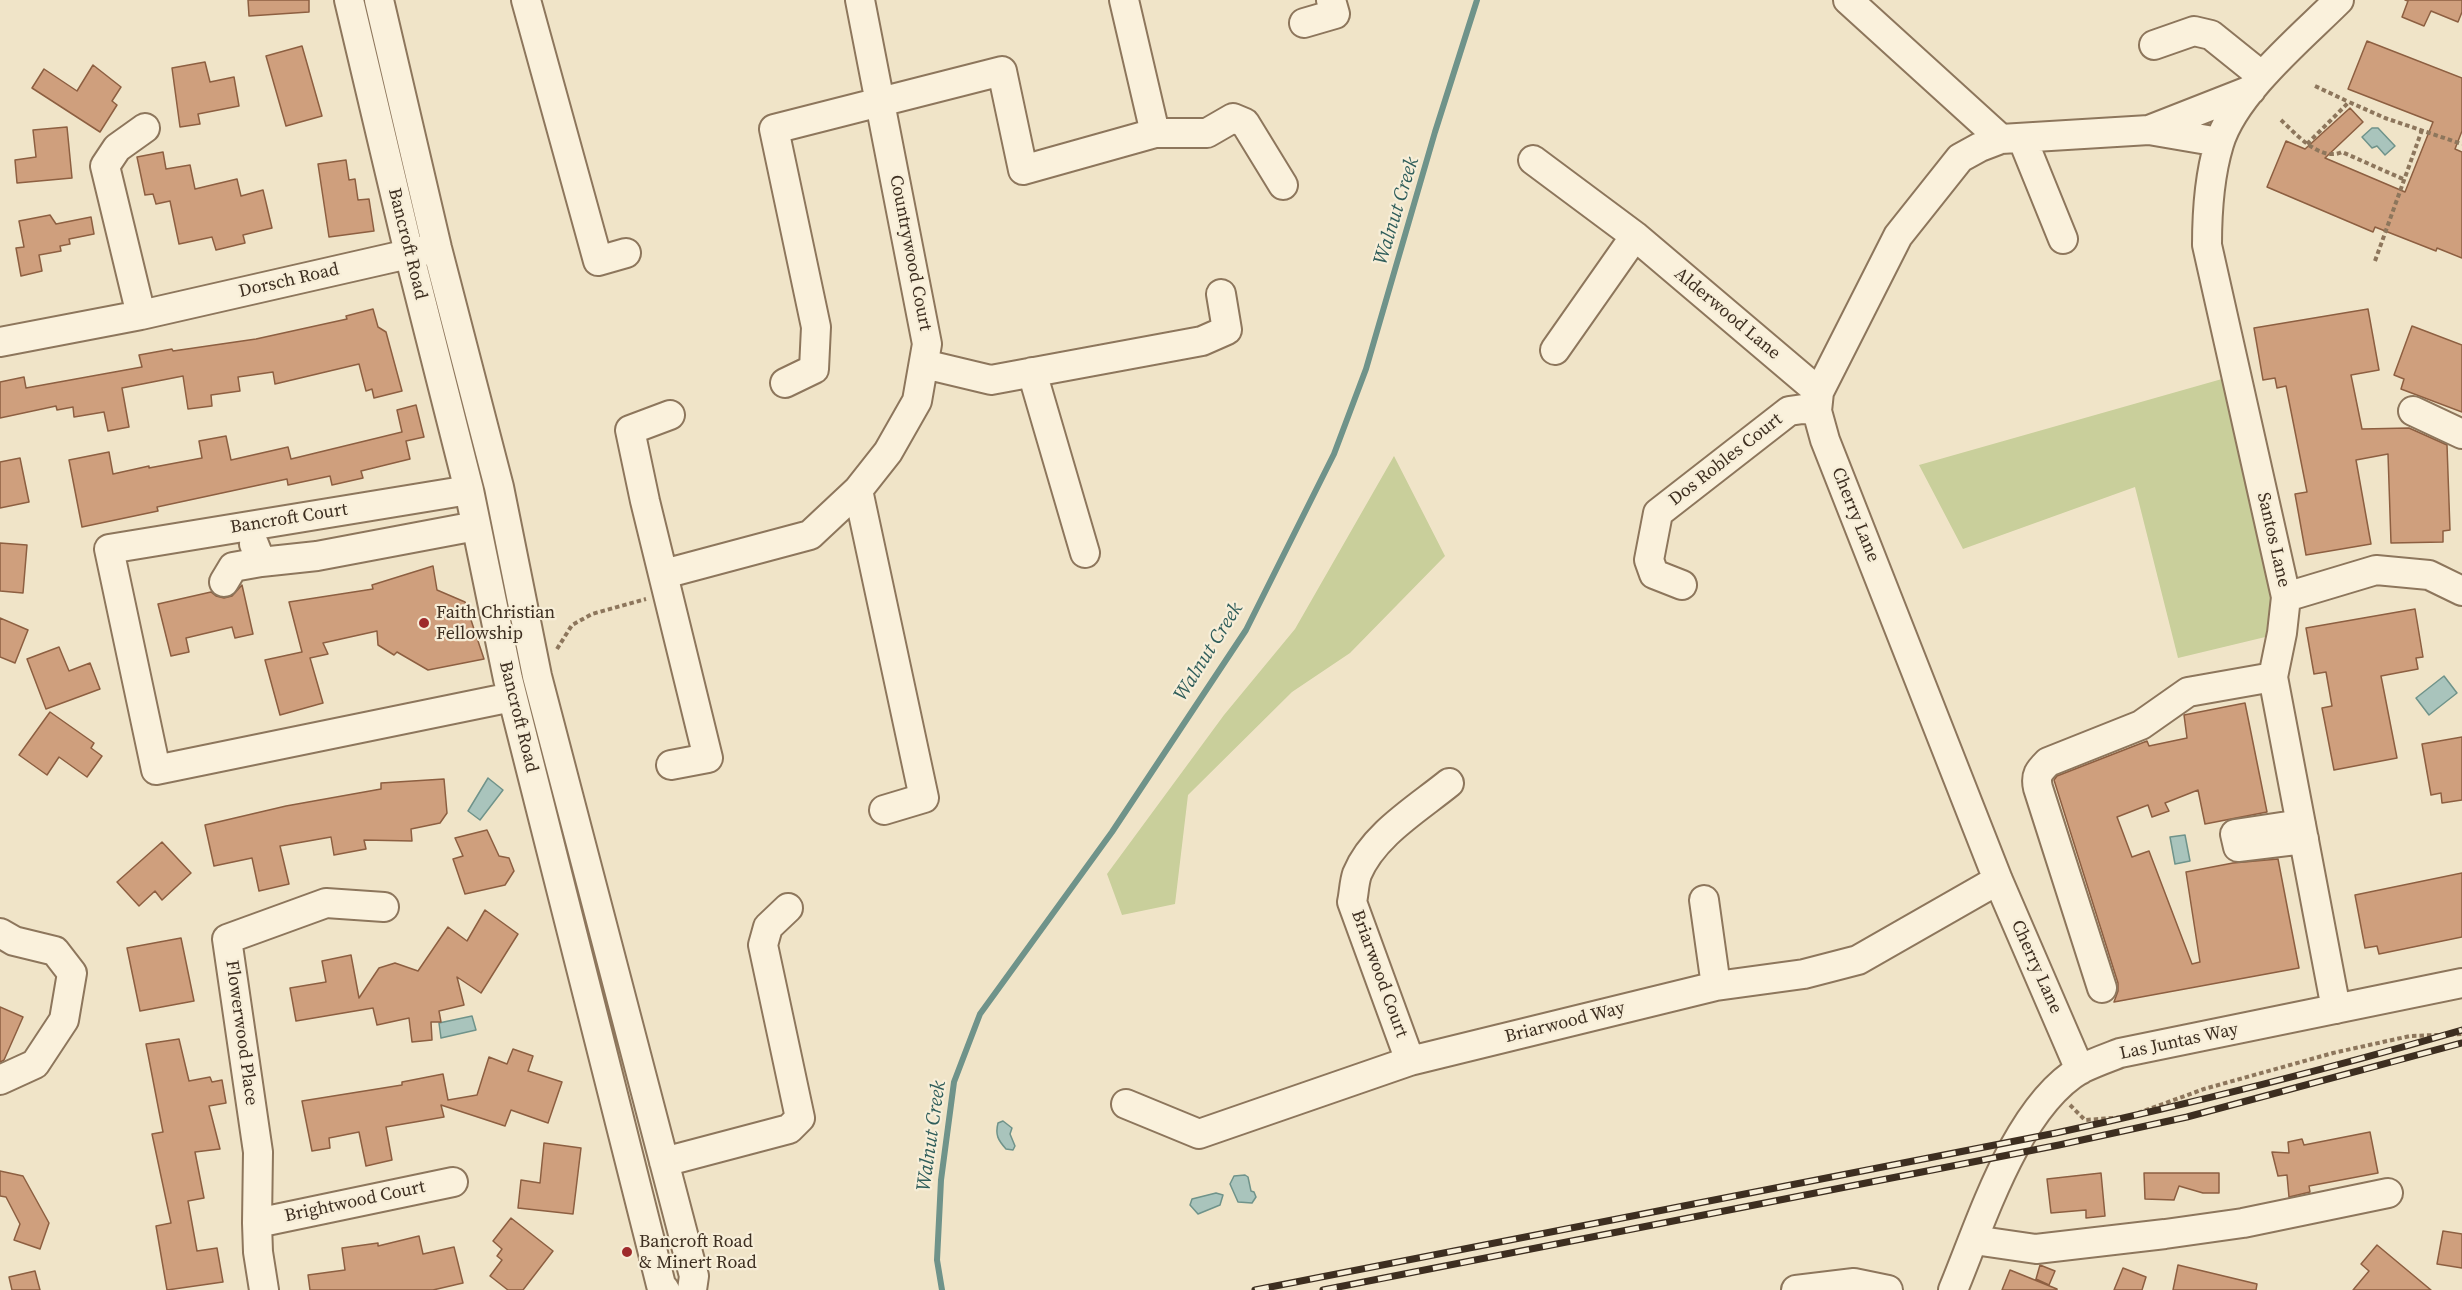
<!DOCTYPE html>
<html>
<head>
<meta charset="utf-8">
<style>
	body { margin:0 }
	canvas { display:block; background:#f0e4c8 }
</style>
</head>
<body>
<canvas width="2462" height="1290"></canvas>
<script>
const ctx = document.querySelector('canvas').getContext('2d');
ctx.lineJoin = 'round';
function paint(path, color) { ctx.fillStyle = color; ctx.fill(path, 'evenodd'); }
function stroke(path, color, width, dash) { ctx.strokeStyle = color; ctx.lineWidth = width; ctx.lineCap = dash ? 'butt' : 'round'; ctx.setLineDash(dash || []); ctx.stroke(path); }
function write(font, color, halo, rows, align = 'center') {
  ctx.font = font + ' "Source Serif 4",serif'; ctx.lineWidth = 4.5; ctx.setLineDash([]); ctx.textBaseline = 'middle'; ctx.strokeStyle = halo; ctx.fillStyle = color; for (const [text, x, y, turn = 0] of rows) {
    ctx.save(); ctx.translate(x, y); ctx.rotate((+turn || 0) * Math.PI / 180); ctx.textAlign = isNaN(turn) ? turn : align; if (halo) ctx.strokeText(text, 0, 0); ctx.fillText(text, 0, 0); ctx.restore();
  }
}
paint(new Path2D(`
	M2236 375 2282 633 2178 658 2135 487 1963 549 1919 465Z
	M1394 456 1445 556 1350 653 1292 692 1188 795 1175 904 1122 915 1107 874 1224 715 1295 629Z`), '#c9cf9b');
const water = new Path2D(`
	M2372 128H2378L2395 146 2385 155 2377 146 2372 148 2362 137Z
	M2444 676 2457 693 2429 715 2416 698Z
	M488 778 503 790 480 820 468 811Z
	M2185 835 2190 861 2175 864 2170 837Z
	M472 1016 476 1030 441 1038 439 1023Z
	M1003 1121 1012 1128 1010 1134 1015 1146 1013 1150 1006 1149C998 1140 995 1135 998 1123Z
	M1245 1175 1248 1177 1251 1191 1254 1192 1256 1197 1252 1203 1238 1202 1230 1184 1234 1176Z
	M1216 1193 1223 1195 1220 1205 1198 1214 1190 1205 1192 1199Z`);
paint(water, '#a9c4bc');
stroke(water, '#6f938a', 1.5);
stroke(new Path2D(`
	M942 1290 937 1260 941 1180 954 1082 980 1014 1112 832 1246 630 1334 454 1366 369 1435 132 1477 0`), '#6f938a', 6);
const building = new Path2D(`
	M248 0H309V12L249 16Z
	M2405 0H2462V12L2458 22 2431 11 2424 26 2402 17 2408 1Z
	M2367 41 2462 78V131L2455 149 2462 152V258L2437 248 2436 251 2375 227 2373 232 2267 187 2286 141 2305 149 2350 108 2363 122 2325 158 2405 192 2433 122 2348 89Z
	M302 46 322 116 286 126 266 56Z
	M205 62 210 82 234 77 239 106 198 114 200 124 180 127 172 68Z
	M93 65 121 87 112 101 117 105 100 132 32 88 44 69 77 91Z
	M67 127 72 178 17 183 15 160 36 157 33 130Z
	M163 152 166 169 190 165 195 189 237 179 241 196 263 190 272 228 243 235 245 243 216 250 212 237 179 244 170 201 156 204 153 194 145 195 137 157Z
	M346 160 349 180 355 179 358 200 369 199 374 231 329 237 318 164Z
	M50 215 56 224 91 217 94 234 69 239 70 244 60 246 61 251 39 255 42 271 21 276 16 248 24 247 19 221Z
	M373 309 378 327 386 332 402 391 374 398 372 389 366 391 359 364 275 384 273 372 238 377 240 391 211 395 212 406 188 409 183 376 122 388 129 427 108 431 104 412 74 417 73 407 57 410 56 406 0 418V382L24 377 26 388 142 367 139 355 172 349 173 351 256 339 347 319 346 316Z
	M2368 309 2379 370 2351 375 2362 429 2409 428 2447 445 2450 530 2443 531V542L2391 543 2388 454 2356 460 2371 544 2306 555 2295 494 2307 492 2286 386 2277 388 2275 378 2263 380 2254 328Z
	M2412 326 2462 345V412L2401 389 2404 379 2394 375Z
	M416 405 424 437 406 441 410 459 361 471 363 478 332 485 330 476 288 485 287 479 157 507 158 511 82 527 69 460 109 452 113 474 149 466V468L202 458 199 441 226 436 231 460 288 447 291 459 402 432 397 410Z
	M20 458 29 502 0 508V462Z
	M0 543 27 545 23 593 0 591Z
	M433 566 437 590 465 602 484 659 428 670 397 652 394 655 378 645 377 631 323 643 328 654 310 658 323 703 280 715 265 660 302 652 289 602 373 589 372 585Z
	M242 585 253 634 235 638 232 627 186 638 189 652 171 656 158 604 211 592 216 596 224 598 232 596Z
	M2415 609 2423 657 2416 658 2418 669 2381 676 2397 758 2334 770 2322 708 2332 706 2326 672 2314 674 2306 628Z
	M0 618 28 630 15 663 0 657Z
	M59 647 69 671 90 663 100 689 46 709 27 659Z
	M2245 703 2267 812 2205 824 2198 790 2165 803 2169 811 2152 817 2148 805 2117 817 2132 857 2149 851 2192 964 2200 962 2186 872 2233 863 2278 859 2299 968 2114 1002 2118 991V983L2054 780 2057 776 2147 741 2149 746 2187 738 2184 715Z
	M50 712 94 743 91 748 102 756 87 777 59 757 47 775 19 755Z
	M2462 737V800L2442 803 2441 793 2431 795 2422 744Z
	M444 779 447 813 440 823 411 829 412 841 364 840 366 849 334 855 331 837 280 846 289 884 259 891 252 858 214 866 205 825 286 806 381 789V783Z
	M487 830 499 856 509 858 514 871 505 885 465 894 453 859 463 856 455 838Z
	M162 842 191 873 162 900 155 891 139 906 117 882Z
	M2462 873V937L2379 954 2377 946 2365 948 2355 895Z
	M485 910 518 934 481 993 457 977 464 1005 439 1011 441 1022H431L432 1040 412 1042 409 1018 377 1025 373 1008 296 1021 290 988 326 982 322 961 351 955 359 998 379 968 395 963 418 971 448 927 467 941Z
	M181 938 194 1001 140 1011 127 948Z
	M0 1007 23 1017 4 1060 0 1062Z
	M179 1039 189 1081 210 1077 212 1082 222 1080 226 1103 209 1106 220 1149 195 1152 204 1198 188 1201 197 1251 217 1248 223 1282 167 1290 156 1226 171 1223 152 1134 163 1132 146 1044Z
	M513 1049 533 1056 528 1071 562 1082 548 1123 511 1110 505 1126 441 1105 444 1117 386 1127 392 1160 366 1166 359 1132 329 1138 330 1148 312 1151 302 1101 402 1085V1082L443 1074 448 1100 477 1095 489 1057 507 1064Z
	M2370 1132 2378 1173 2309 1186 2310 1192 2289 1197 2287 1175 2278 1176 2272 1152 2289 1153 2288 1142 2302 1139 2304 1145Z
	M544 1143 581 1148 573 1214 518 1208 521 1180 540 1183Z
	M0 1171 23 1176 49 1223 40 1249 14 1240 20 1224 6 1197 0 1196Z
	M2101 1173 2105 1216 2086 1218V1210L2051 1213 2047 1179Z
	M2144 1173H2219V1193H2203L2179 1186 2174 1200 2145 1199Z
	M511 1218 553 1251 523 1290H508L490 1276 502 1260 497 1256 502 1249 493 1241Z
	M2443 1231 2462 1234V1268L2437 1264Z
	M419 1236 423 1254 454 1247 463 1283 433 1290H310L308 1275 345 1270 342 1248 378 1243V1246Z
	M2377 1245 2431 1290H2353L2369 1271 2361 1264Z
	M2040 1265 2055 1271 2049 1285 2036 1279Z
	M2178 1265 2257 1284 2256 1290H2173Z
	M2123 1268 2146 1277 2142 1290H2114Z
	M2010 1270 2057 1289V1290H2002Z
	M35 1271 40 1290H12L9 1277Z`);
paint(building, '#cf9f7d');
stroke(building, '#8d5f41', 1.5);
const minor = new Path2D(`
	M349 0 409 253 469 490 508 679 651 1245 661 1285 665 1290
	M379 0 437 248 499 487 537 676 694 1276 692 1290
	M526 0 598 261 626 253
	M1124 0 1155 133
	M1848 0 2001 139
	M1304 23 1335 14 1331 0
	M2154 45 2194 31 2211 35 2262 76
	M2149 130 2251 90
	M2022 138 2063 239
	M1533 160 1635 236 1819 392
	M141 315 105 166 117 148 145 128
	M0 342 141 315 426 250
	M1555 350 1635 236
	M924 364 991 380 1202 341 1227 330 1221 294
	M1032 372 1085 553
	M785 383 814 369 816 327 774 129 1002 71 1023 170 1155 133H1207L1233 118 1245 123 1283 185
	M2413 411 2462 434
	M670 415 630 430 645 501 708 758 671 765
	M469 490 109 549 156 770 512 697
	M858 490 924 798 884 810
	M261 562 317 556 476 526
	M664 574 810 535 858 490 888 452 917 401 927 344 860 0
	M224 582 233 567 261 562 254 544
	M1682 585 1654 574 1649 560 1658 513 1789 411 1803 409 1817 411
	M2286 597 2376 570 2429 575 2462 591
	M2301 824 2235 834 2238 847 2304 839
	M1704 900 1716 986
	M0 933 14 941 55 951 72 973 64 1020 35 1064 0 1080
	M2102 988 2038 788C2035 775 2039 771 2048 762L2141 725 2188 692 2273 677
	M2336 1009 2273 677 2282 633 2286 597 2207 245C2207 211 2209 177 2219 144 2234 93 2302 37 2339 0
	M1410 1061 1352 902C1354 893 1354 883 1357 874 1373 835 1417 809 1449 783
	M2080 1070 1998 880 1825 440 1817 411 1819 392 1898 236 1960 158 1980 147 2001 139 2149 130 2219 142
	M1126 1104 1199 1134 1410 1061 1716 986 1804 974 1858 960 1998 880
	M664 1162 789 1129 800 1118 763 945 768 927 788 908
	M257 1223 453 1182
	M1974 1240 2036 1249 2165 1234 2243 1223 2388 1193
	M264 1290 258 1252 257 1223 258 1152 227 939 326 903 384 907
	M1796 1290 1854 1283 1888 1290
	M1953 1290C1981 1223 2016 1107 2081 1069 2093 1063 2107 1058 2120 1053L2462 983`);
stroke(minor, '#8d765c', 32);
stroke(new Path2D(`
	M2315 86 2349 102
	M2281 120C2296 134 2320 162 2342 152L2403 179
	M2307 144 2349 102 2385 118 2462 144
	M2375 261 2422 130
	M557 649 572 625 592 614 646 599
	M2070 1105 2085 1120 2127 1117 2204 1089 2333 1053 2410 1036 2462 1034`), '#8d765c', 4, [4.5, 3]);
stroke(minor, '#faf1dc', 28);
const rail = new Path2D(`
	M1255 1290 2056 1133C2193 1103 2328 1069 2462 1030
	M1323 1290 2059 1145 2187 1117 2462 1043`);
stroke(rail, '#3d2e20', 7);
stroke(rail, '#f7eed8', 4.5, [14]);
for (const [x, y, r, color] of [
	[424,623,6,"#9e2a2b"],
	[627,1252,6,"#9e2a2b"]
]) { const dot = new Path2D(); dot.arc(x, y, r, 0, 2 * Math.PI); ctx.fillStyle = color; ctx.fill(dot); stroke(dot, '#f7eed8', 2); }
write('18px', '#3d2e20', '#f7eed8', [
	["Bancroft Road",407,244,76],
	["Countrywood Court",910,253,79],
	["Dorsch Road",289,281,-13],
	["Alderwood Lane",1727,314,40],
	["Dos Robles Court",1726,460,-38],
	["Cherry Lane",1855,515,68],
	["Bancroft Court",289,519,-9],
	["Santos Lane",2273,540,77],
	["Bancroft Road",518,717,76],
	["Cherry Lane",2036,967,66],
	["Briarwood Court",1379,974,70],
	["Briarwood Way",1565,1023,-14],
	["Flowerwood Place",241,1033,82],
	["Las Juntas Way",2179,1042,-12],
	["Brightwood Court",355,1202,-12]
]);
write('18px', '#3d2e20', '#f7eed8', [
	["Faith Christian",436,613],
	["Fellowship",436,634],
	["Bancroft Road",639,1242],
	["& Minert Road",639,1263]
], 'left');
write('italic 20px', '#2f5d5a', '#f7eed8', [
	["Walnut Creek",1397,211,-73],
	["Walnut Creek",1209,652,-58],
	["Walnut Creek",932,1136,-82]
]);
</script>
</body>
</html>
